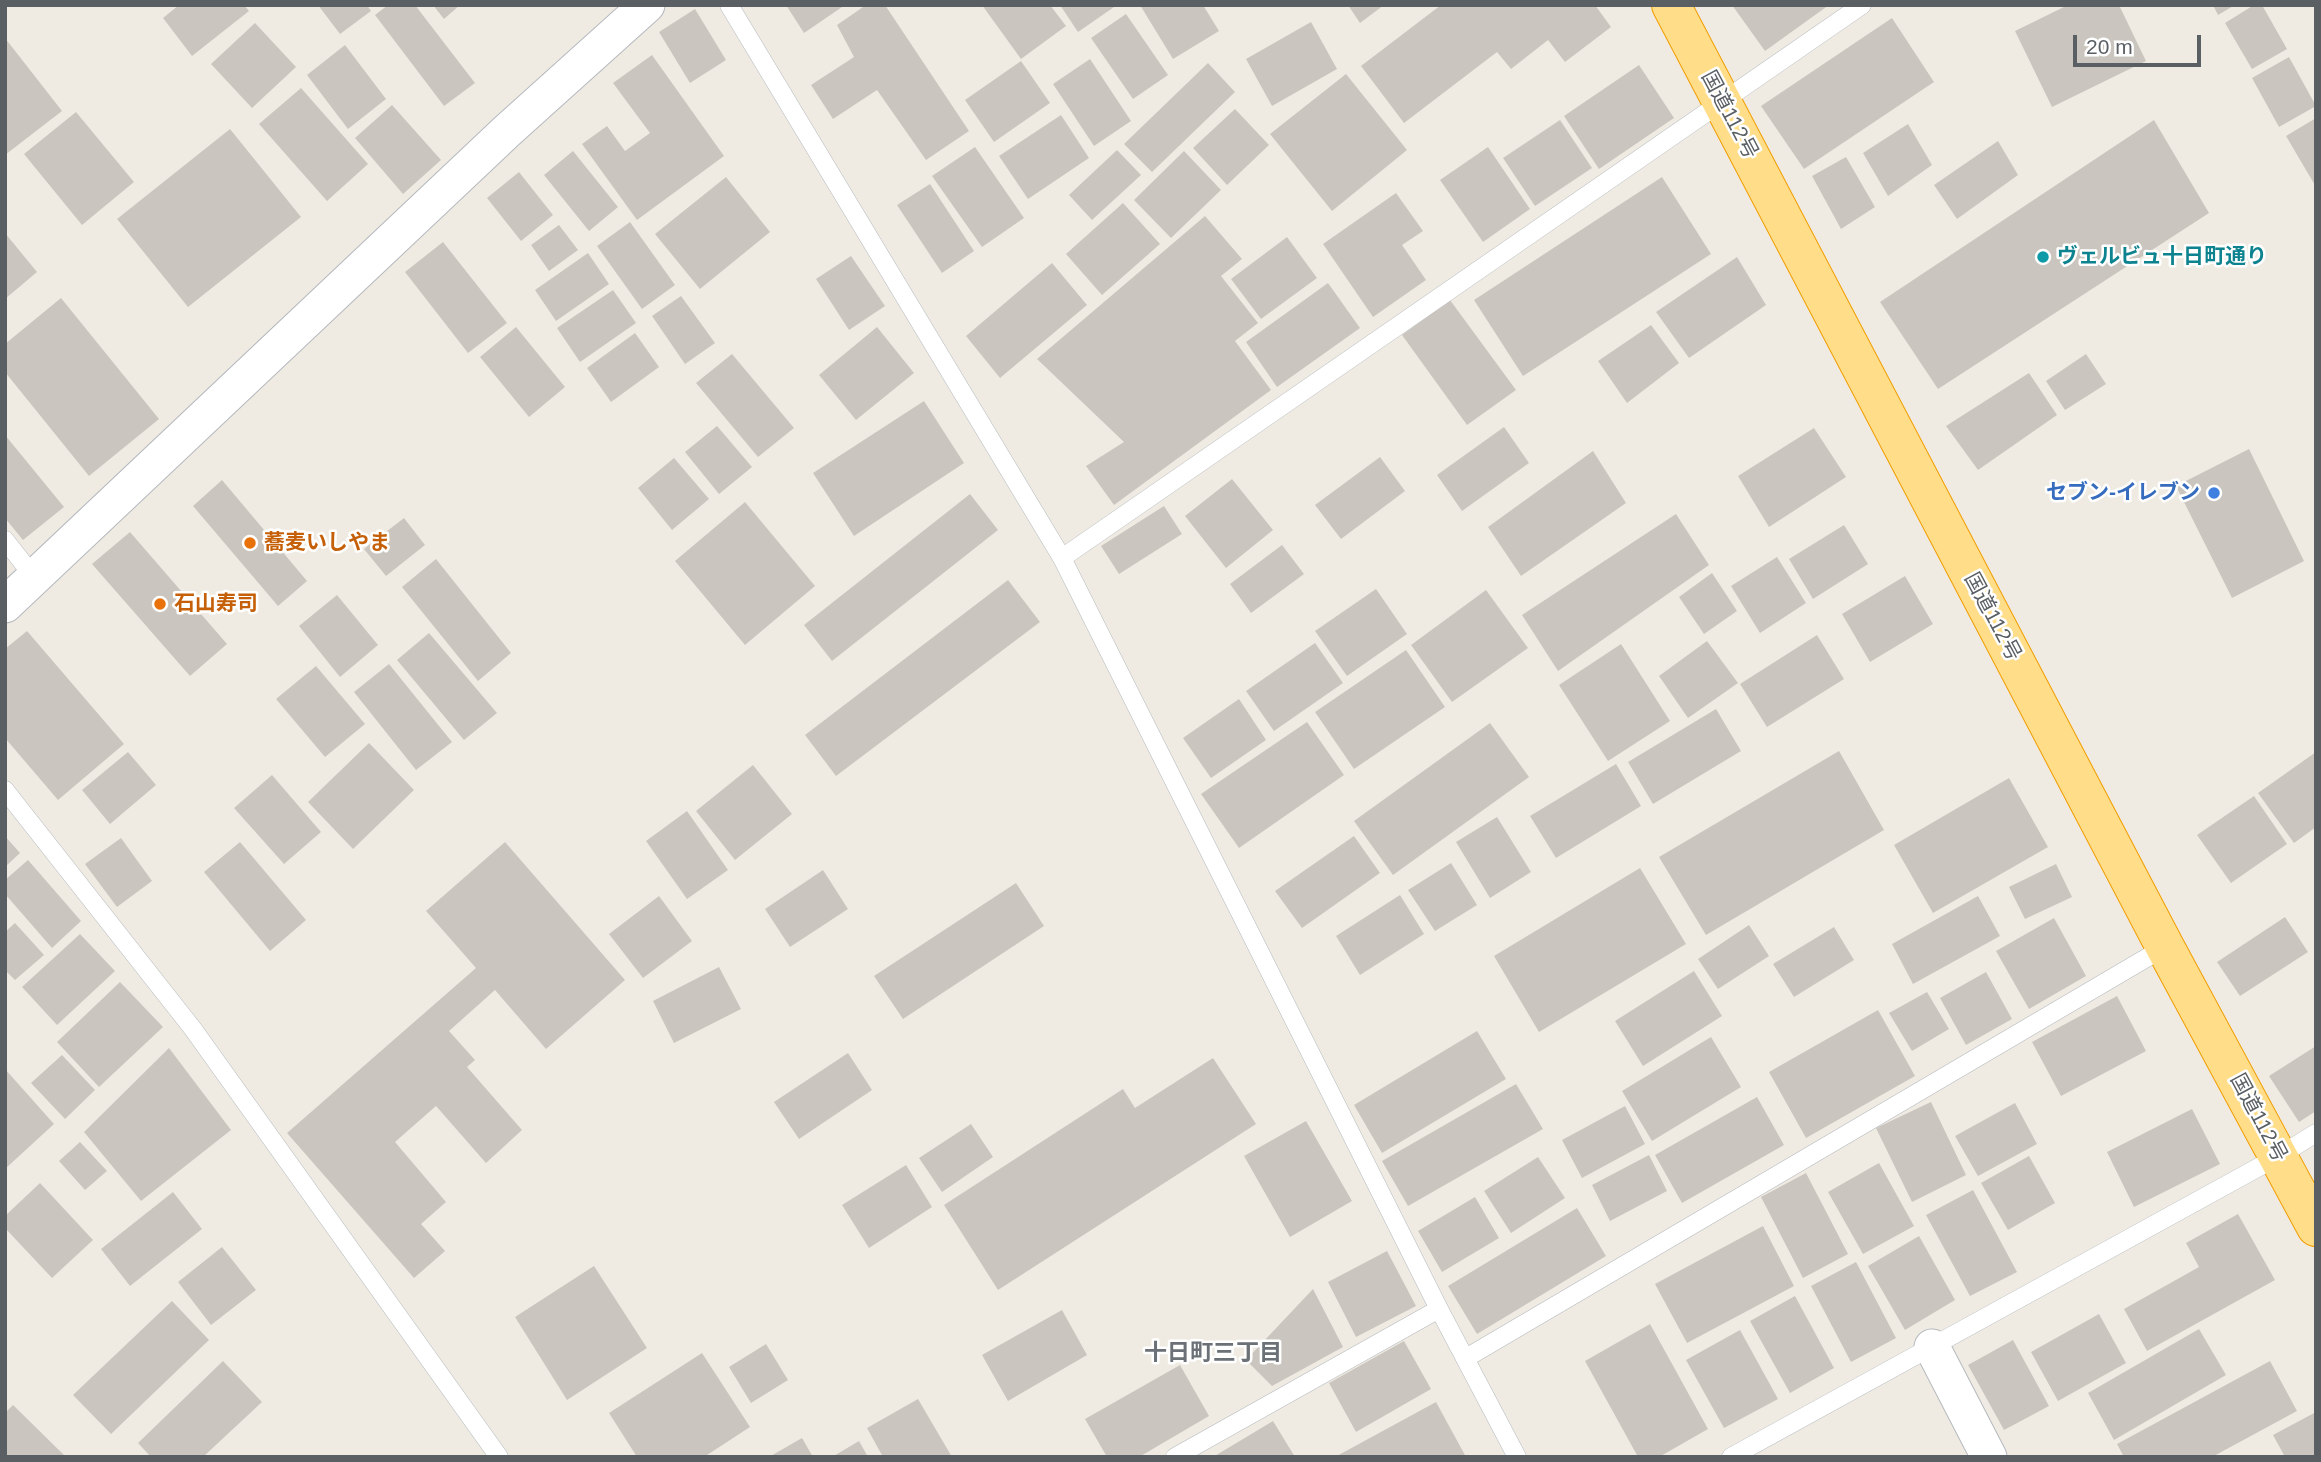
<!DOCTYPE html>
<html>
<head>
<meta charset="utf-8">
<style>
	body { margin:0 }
	#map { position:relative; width:2321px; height:1462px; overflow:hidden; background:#efebe2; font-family:Helvetica,sans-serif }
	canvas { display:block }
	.frame { position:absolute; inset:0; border:7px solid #5a5f64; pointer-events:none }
	.scale { position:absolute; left:2073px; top:35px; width:128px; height:32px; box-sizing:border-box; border:4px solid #5a5f64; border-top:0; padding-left:9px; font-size:21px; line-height:24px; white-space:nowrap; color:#5a5f64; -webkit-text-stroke:5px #fff; paint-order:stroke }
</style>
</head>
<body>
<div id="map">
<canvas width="2321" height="1462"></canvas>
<div class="frame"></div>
<div class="scale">20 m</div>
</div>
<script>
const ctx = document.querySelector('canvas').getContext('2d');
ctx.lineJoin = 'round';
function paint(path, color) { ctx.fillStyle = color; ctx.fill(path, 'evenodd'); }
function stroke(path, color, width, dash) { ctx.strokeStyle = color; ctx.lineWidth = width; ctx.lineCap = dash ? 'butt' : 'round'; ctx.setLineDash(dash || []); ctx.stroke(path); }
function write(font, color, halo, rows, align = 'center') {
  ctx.font = font + ' Helvetica,"Noto Sans JP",sans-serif'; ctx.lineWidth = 5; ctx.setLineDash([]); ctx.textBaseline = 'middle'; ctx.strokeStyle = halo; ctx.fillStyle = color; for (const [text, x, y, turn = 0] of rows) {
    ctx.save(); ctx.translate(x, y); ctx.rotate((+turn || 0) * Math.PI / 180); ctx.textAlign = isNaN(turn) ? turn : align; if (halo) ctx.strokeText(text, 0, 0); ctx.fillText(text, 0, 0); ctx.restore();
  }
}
paint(new Path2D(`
	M179 5H244L249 11 192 56 163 18Z
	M318 5H367L371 11 340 34Z
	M388 5H415L475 83 444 106 375 15Z
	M433 5H460L444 19Z
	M786 5H845L804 33Z
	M866 5H885L969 131 926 160 877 90 833 119 811 85 854 57 837 25Z
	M982 5H1050L1066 26 1021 59Z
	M1060 5H1117L1078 32Z
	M1140 5H1203L1219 31 1173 59Z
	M1348 5H1384L1360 23Z
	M1441 5H1595L1611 27 1565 62 1548 40 1511 69 1497 52 1404 123 1361 66Z
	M1732 5H1829L1765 51Z
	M2068 5H2119L2146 61 2052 107 2015 31Z
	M2213 5H2235L2218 15Z
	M2254 5H2262L2287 49 2252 69 2225 23Z
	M695 9 726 60 690 83 659 32Z
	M1126 14 1168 75 1133 99 1091 38Z
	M1892 18 1934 82 1804 169 1761 106Z
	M1311 22 1337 69 1272 106 1246 59Z
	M255 23 296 67 252 108 211 64Z
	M5 38 62 111 5 155Z
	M345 45 386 99 348 129 307 75Z
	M652 55 724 156 637 220 582 144 607 126 625 151 650 133 613 83Z
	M2289 57 2316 106 2279 127 2252 78Z
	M1090 59 1131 121 1094 146 1053 84Z
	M1021 61 1050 103 994 142 965 100Z
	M1208 63 1235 92 1152 172 1124 144Z
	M1639 65 1674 118 1599 169 1564 116Z
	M1346 74 1407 150 1332 211 1270 134Z
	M301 88 368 164 327 201 259 124Z
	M392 105 441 160 403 194 355 138Z
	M1235 109 1269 145 1227 185 1193 148Z
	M76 112 134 182 82 225 24 154Z
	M1061 115 1089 158 1028 199 999 156Z
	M2316 118V187L2286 136Z
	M1560 120 1592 168 1535 206 1503 158Z
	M2154 120 2209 213 1938 389 1880 302Z
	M1908 124 1932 165 1888 196 1863 153Z
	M230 129 301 217 188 307 117 219Z
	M1998 141 2018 175 1957 219 1934 185Z
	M975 147 1024 218 982 247 932 176Z
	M1488 147 1530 209 1483 242 1440 180Z
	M1117 150 1141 175 1092 220 1069 195Z
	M573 151 618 207 589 231 544 175Z
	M1184 151 1221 190 1171 238 1134 200Z
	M1846 157 1875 207 1841 229 1812 176Z
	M519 172 553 215 521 241 487 198Z
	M726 177 770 232 700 289 655 234Z
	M1662 177 1711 254 1523 376 1474 300Z
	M930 184 974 251 942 273 897 205Z
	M1396 193 1423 231 1402 245 1426 280 1373 317 1323 244Z
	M1123 203 1160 244 1102 295 1066 254Z
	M1205 216 1242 259 1221 276 1258 323 1235 341 1271 390 1114 505 1086 466 1124 442 1037 359Z
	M630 222 675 285 642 309 597 246Z
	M559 225 578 250 549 271 531 245Z
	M5 233 37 272 5 299Z
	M1287 237 1317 278 1261 319 1231 279Z
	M443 242 507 323 468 353 405 272Z
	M588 253 609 284 556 321 535 290Z
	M851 256 885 306 849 330 816 279Z
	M1737 257 1766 305 1689 358 1656 312Z
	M1052 263 1087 305 1000 378 966 336Z
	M1328 283 1360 328 1277 387 1246 342Z
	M613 290 636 323 580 362 557 328Z
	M681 296 715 343 685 364 652 316Z
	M61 298 159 419 89 476 5 372V344Z
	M1450 300 1516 390 1467 425 1402 335Z
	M1651 325 1679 363 1627 403 1598 361Z
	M516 327 565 387 529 417 480 357Z
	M877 327 914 373 856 420 819 375Z
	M635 333 659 367 611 402 587 368Z
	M732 354 794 428 758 457 696 383Z
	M2086 354 2106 384 2065 410 2046 381Z
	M2029 373 2057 415 1978 470 1946 426Z
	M924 401 964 463 854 536 813 473Z
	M717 426 752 467 719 494 685 452Z
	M1504 427 1529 463 1462 511 1437 475Z
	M1814 428 1846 477 1769 527 1738 476Z
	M5 435 64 507 23 540 5 518Z
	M2249 449 2304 561 2232 598 2176 486Z
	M1593 451 1626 503 1521 576 1488 527Z
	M1380 457 1405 491 1341 539 1315 505Z
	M674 458 709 499 672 530 638 488Z
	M1232 479 1273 530 1226 568 1185 516Z
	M222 480 307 581 278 606 193 506Z
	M970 494 998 530 832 661 804 625Z
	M745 502 815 586 745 645 675 561Z
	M1164 506 1182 534 1119 574 1101 546Z
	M1676 514 1709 565 1558 671 1522 615Z
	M404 518 425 545 386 576 364 549Z
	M1844 525 1868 564 1813 599 1789 559Z
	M130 532 227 644 190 676 92 564Z
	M1282 545 1304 574 1251 613 1230 584Z
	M1777 557 1806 603 1760 633 1731 586Z
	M436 559 511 653 478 681 402 587Z
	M1712 573 1737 611 1704 634 1679 597Z
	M1905 576 1933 624 1870 662 1842 614Z
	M1008 580 1040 622 836 776 805 735Z
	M1376 589 1407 634 1347 676 1315 631Z
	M1486 590 1528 648 1452 702 1411 645Z
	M337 595 378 645 340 677 299 626Z
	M27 631 124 744 58 800 5 738V649Z
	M429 633 497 713 464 740 397 660Z
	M1817 635 1844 679 1767 727 1740 684Z
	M1707 641 1738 683 1688 718 1659 676Z
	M1315 643 1343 683 1274 731 1246 691Z
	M1621 644 1670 721 1608 761 1559 685Z
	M1406 650 1445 707 1354 769 1315 712Z
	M389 664 452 742 416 770 354 692Z
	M316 666 365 724 325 757 276 699Z
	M1239 699 1266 740 1211 778 1183 738Z
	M1716 709 1741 751 1653 804 1628 762Z
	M1307 722 1344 775 1239 848 1201 794Z
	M1490 723 1529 777 1393 875 1354 821Z
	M369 743 414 790 353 849 308 802Z
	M1839 751 1884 830 1706 935 1659 857Z
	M128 752 156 785 110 824 82 790Z
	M2316 752V827L2294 843 2258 793Z
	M1616 764 1641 806 1556 858 1530 816Z
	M753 765 792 814 735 860 696 811Z
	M272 775 321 832 284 864 234 808Z
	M2009 778 2048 847 1933 913 1894 845Z
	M2254 796 2287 844 2231 883 2197 835Z
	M687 811 728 870 687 899 646 841Z
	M1497 817 1531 872 1490 898 1456 842Z
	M5 836 20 853 5 867Z
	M1354 836 1380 873 1302 928 1275 891Z
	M121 838 152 881 117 907 85 864Z
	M240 842 306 920 270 951 204 872Z
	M505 842 625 980 546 1049 495 990 449 1031 475 1060 467 1067 522 1130 486 1163 436 1106 395 1142 446 1202 421 1224 445 1251 414 1278 287 1133 476 968 426 911Z
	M28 860 81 921 52 948 5 894V880Z
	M1451 863 1477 905 1435 931 1408 890Z
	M2056 864 2072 897 2025 919 2009 887Z
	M1640 868 1686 944 1539 1032 1494 956Z
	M823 870 848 909 790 947 765 909Z
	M1016 883 1044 926 903 1019 874 976Z
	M1400 895 1424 934 1360 975 1336 936Z
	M659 896 692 941 643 978 609 934Z
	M1978 896 2000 936 1913 984 1892 944Z
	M2285 917 2308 952 2240 996 2217 962Z
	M2054 918 2086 976 2029 1009 1996 951Z
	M15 923 44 955 15 980 5 970V932Z
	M1749 925 1769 956 1718 989 1698 959Z
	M1834 927 1854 960 1794 997 1773 964Z
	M80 934 115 971 57 1025 22 987Z
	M719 967 741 1009 674 1043 653 1001Z
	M1694 971 1722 1016 1643 1066 1615 1021Z
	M1986 972 2012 1019 1966 1045 1940 998Z
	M120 982 163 1027 99 1087 57 1042Z
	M1927 992 1949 1029 1912 1051 1889 1013Z
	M2117 996 2146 1051 2061 1096 2032 1042Z
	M1878 1010 1915 1076 1806 1138 1769 1072Z
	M1477 1031 1506 1079 1382 1153 1354 1105Z
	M1711 1037 1741 1087 1652 1141 1622 1091Z
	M2316 1046V1111L2299 1122 2269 1076Z
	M169 1048 231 1130 141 1201 84 1132Z
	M848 1053 872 1090 799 1139 774 1102Z
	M62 1055 95 1090 65 1119 31 1083Z
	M1213 1058 1256 1124 998 1290 944 1205 1123 1089 1135 1108Z
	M5 1069 54 1124 5 1169Z
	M1516 1084 1543 1129 1408 1206 1382 1161Z
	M1757 1097 1784 1145 1682 1203 1655 1155Z
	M1931 1102 1966 1175 1912 1202 1876 1128Z
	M2015 1103 2037 1144 1978 1176 1955 1136Z
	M1625 1106 1645 1144 1582 1178 1562 1140Z
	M2192 1109 2220 1164 2134 1207 2107 1152Z
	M1306 1121 1352 1201 1290 1237 1244 1156Z
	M971 1124 993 1157 942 1192 919 1158Z
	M80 1142 107 1171 85 1190 59 1161Z
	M1649 1155 1667 1191 1610 1221 1592 1185Z
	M2029 1156 2055 1203 2008 1230 1981 1183Z
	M1538 1157 1565 1198 1511 1233 1484 1191Z
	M1879 1163 1914 1226 1863 1254 1828 1192Z
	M906 1165 932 1207 869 1248 842 1205Z
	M1806 1173 1848 1254 1803 1278 1761 1197Z
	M40 1183 93 1240 52 1278 5 1228V1216Z
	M1973 1190 2017 1272 1970 1296 1926 1215Z
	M173 1192 202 1229 130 1286 101 1249Z
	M1475 1197 1499 1238 1442 1272 1418 1231Z
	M1577 1208 1606 1256 1477 1334 1448 1286Z
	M2238 1214 2275 1280 2147 1351 2124 1309 2199 1267 2186 1243Z
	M1763 1226 1794 1286 1687 1343 1655 1284Z
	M1919 1236 1955 1300 1905 1330 1868 1266Z
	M222 1247 256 1290 211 1325 178 1282Z
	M1387 1251 1416 1306 1356 1337 1328 1282Z
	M1856 1262 1896 1338 1851 1362 1811 1286Z
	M594 1266 647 1348 567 1400 515 1317Z
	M1313 1289 1343 1347 1272 1386 1246 1360Z
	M1795 1296 1834 1368 1790 1393 1750 1321Z
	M172 1301 209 1340 111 1434 73 1395Z
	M1062 1310 1087 1355 1008 1401 982 1355Z
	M2099 1314 2126 1363 2058 1401 2031 1352Z
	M1650 1324 1708 1429 1659 1457H1638L1585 1361Z
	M2199 1329 2226 1375 2114 1440 2088 1393Z
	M1740 1330 1778 1399 1724 1428 1686 1360Z
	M2013 1340 2049 1406 2004 1430 1968 1365Z
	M1404 1341 1431 1389 1356 1432 1329 1383Z
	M766 1344 788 1380 751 1403 729 1367Z
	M702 1353 750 1427 704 1457H637L609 1413Z
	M223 1361 262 1402 203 1457H151L138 1443Z
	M2270 1361 2297 1411 2212 1457H2124L2117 1444Z
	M1180 1365 1209 1416 1139 1457H1107L1085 1419Z
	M918 1399 952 1457H883L867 1428Z
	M1436 1402 1466 1457H1335Z
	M13 1405 66 1457H5V1413Z
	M2316 1412V1457H2285L2273 1435Z
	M1273 1421 1295 1457H1213Z
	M802 1438 813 1457H769Z
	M859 1441 868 1457H832Z`), '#cac6bf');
const lane = new Path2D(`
	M729 5 1062 558 1439 1309 1517 1457
	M5 540 34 577
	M1062 558 1862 5
	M5 790 193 1029 499 1457
	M1466 1358 2165 947
	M1175 1457 1439 1309
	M1731 1457 2279 1156 2316 1133`);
const street = new Path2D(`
	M5 605 507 131 647 5
	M1932 1347 1989 1457`);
const highway = new Path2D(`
	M1671 5 2165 947 2316 1227`);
stroke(lane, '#b5b9be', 19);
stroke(street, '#b5b9be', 37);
stroke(highway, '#f19d00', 40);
stroke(lane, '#fff', 18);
stroke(street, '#fff', 35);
stroke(highway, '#ffdd89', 38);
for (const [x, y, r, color] of [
	[2043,257,7,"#0f9aa8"],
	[2214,493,7,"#3f7fe0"],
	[250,543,7,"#e8710a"],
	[160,604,7,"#e8710a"]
]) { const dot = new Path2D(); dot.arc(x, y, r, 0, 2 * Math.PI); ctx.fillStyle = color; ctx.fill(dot); stroke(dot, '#fff', 2.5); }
write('21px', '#5a5f64', '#fff', [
	["国道112号",1729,115,62],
	["国道112号",1992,617,62],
	["国道112号",2258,1118,62]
]);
write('bold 21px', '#0d838f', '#fff', [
	["ヴェルビュ十日町通り",2057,257]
], 'left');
write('bold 21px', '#366cbe', '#fff', [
	["セブン-イレブン",2200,493]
], 'right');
write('bold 21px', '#c56008', '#fff', [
	["蕎麦いしやま",264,543],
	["石山寿司",174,604]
], 'left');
write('bold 23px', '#6b7176', '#fff', [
	["十日町三丁目",1213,1354]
]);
</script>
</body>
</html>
